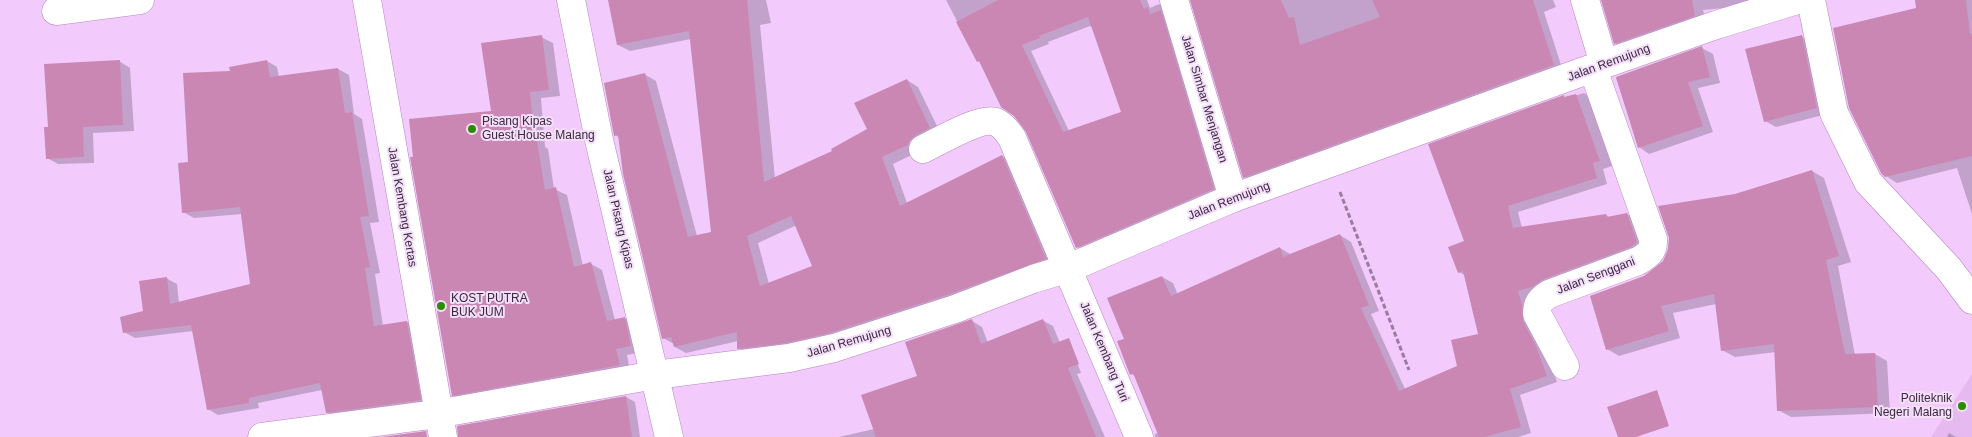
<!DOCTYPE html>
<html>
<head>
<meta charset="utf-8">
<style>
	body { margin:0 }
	canvas { display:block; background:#f3cafc }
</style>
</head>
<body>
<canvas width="1972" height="437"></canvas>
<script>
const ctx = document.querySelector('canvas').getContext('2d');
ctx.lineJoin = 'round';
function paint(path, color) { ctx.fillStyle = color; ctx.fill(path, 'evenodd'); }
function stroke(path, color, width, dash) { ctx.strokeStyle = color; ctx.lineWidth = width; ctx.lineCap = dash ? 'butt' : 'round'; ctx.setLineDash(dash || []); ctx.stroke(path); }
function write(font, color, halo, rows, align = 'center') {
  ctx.font = font + ' Helvetica,sans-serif'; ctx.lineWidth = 4; ctx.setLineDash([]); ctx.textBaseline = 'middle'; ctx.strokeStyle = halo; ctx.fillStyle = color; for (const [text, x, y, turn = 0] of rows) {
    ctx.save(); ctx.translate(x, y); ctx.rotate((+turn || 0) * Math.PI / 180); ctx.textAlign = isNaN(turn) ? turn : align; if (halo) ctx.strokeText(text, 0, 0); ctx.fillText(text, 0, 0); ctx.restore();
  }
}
paint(new Path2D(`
	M1972 374V437H1931Z`), '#e6baf0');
paint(new Path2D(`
	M609 0H766L771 23 760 25 775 179 833 151 868 129 907 80 918 87 941 134 920 151 893 164 907 203 1002 156 1014 163 1057 265 842 339 750 355 739 348 738 341 686 353 675 347 674 344 663 338 620 138 615 135 644 74 656 81 697 236 712 234 691 39 630 51 618 45ZM797 225 814 267 769 284 758 243Z
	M946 0H1147L1150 8 1159 4 1169 10 1224 195 1087 253 1077 247 1026 129 981 63 978 61ZM1090 26 1093 28 1122 112 1069 131 1031 51 1049 44 1048 42Z
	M1190 0H1553L1556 7 1544 12 1563 71 1254 182 1244 177Z
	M1603 0H1766L1758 5 1703 10 1706 22 1626 49 1615 43Z
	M1916 0H1972V214L1957 168 1897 183 1886 176 1917 9Z
	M541 37 553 43 560 96 541 98 545 147 548 149 554 189 567 195 583 266 591 264 602 270 615 320 624 318 636 325 642 352 627 355 630 371 464 401 453 395 492 112Z
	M1802 37 1813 43 1827 114 1776 127 1765 121Z
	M1702 48 1713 54 1720 83 1698 88 1713 132 1649 154 1639 147 1616 78Z
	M119 61 130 68 134 131 93 133 94 163 58 164 47 158 50 128Z
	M267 61 277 67 279 77 338 69 349 75 354 114 362 119 379 222 370 223 380 273 375 274 383 326 407 322 417 328 431 406 337 418 327 412 322 390 258 403 259 408 218 415 208 409 193 331 135 338 124 332 145 312 166 278 177 284 179 303 251 285 242 214 194 218 183 212 189 163 232 72Z
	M1584 93 1595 100 1618 164 1603 169 1607 184 1518 212 1522 228 1606 215 1611 218 1627 214 1638 220 1648 248 1543 293 1547 353 1557 382 1520 395 1531 433 1518 437H1155V434L1158 433 1135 376 1131 374 1125 340 1162 277 1173 283 1178 295 1280 248 1290 254 1340 235 1351 242 1379 311 1371 314 1405 389 1458 366 1479 335 1466 276 1459 272 1465 242 1564 97 1566 98Z
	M1812 171 1824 178 1851 262 1838 266 1855 355 1875 354 1887 361 1890 413 1791 417 1778 410 1776 352 1735 357 1722 350 1716 304 1673 313 1680 338 1619 356 1607 349 1644 277 1664 262 1736 195Z
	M1042 320 1053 326 1060 343 1072 349 1081 373 1077 374 1105 437H839L874 429 918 377 972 321 982 327 988 343Z
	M626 397 635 402 640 437H459Z
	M1949 433 1956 437H1947Z`), '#0003');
paint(new Path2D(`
	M608 0H747L764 182 832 151 831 149 867 129 854 103 907 79 930 128 916 135 910 140 908 145 882 157 900 206 1002 155 1046 259 950 294 830 333 786 343 737 349V332L674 347 671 337 662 339 623 174 618 135 614 136 604 83 645 73 688 237 711 232 689 31 617 45ZM791 216 812 266 760 286 747 236Z
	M998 0H1140L1144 9 1148 7 1150 14 1161 10 1214 189 1076 248 1026 132 1014 116 1001 107 979 61 977 62 956 22ZM1088 17 1121 112 1063 132 1022 45 1040 38 1039 36Z
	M1190 0H1281L1289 18 1294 17 1300 45 1380 17 1372 0H1533L1554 65 1243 178Z
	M1601 0H1692L1695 16 1614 44Z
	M1915 0H1966L1970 34 1972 33V156L1885 177 1881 173 1849 108 1833 28 1916 8Z
	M542 35 549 90 530 92 535 141H537L545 190 556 187 574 267 591 262 607 321 625 317 631 346 616 349 620 365 452 396 410 157H413L409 119 491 111 481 43Z
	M1802 35 1817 108 1764 122 1745 49Z
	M1702 46 1710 77 1688 82 1703 126 1638 148 1616 77Z
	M120 60 123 125 83 127 84 157 46 159 44 127H48L44 64Z
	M267 60 270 77 338 68 345 113 352 112 369 216 360 217 370 267 365 268 374 326 407 321 421 400 326 413 320 383 249 398V403L207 410 191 325 123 333 120 317 143 311 139 281 167 277 170 304 250 284 240 207 182 213 178 163 188 162 183 73 230 71 229 67Z
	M1576 94 1600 161 1593 163 1597 178 1508 206 1513 228 1606 214 1607 217 1627 213 1637 242 1631 247 1544 279 1532 287 1518 291 1522 305 1523 321 1536 346 1547 376 1510 389 1521 427 1484 437H1159L1133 373 1130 375 1117 341 1124 339 1107 298 1162 276 1171 296 1280 247 1283 257 1340 234 1369 305 1361 308 1399 391 1457 366 1451 340 1478 334 1463 271 1458 273 1448 247 1464 241 1428 144 1564 95V97Z
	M1812 170 1839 256 1826 260 1845 354 1875 353 1878 407 1777 411 1774 344 1721 351 1714 294 1661 306 1669 331 1606 350 1590 296 1644 276 1663 261 1668 249 1669 238 1658 206 1735 194Z
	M972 319 981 344 1043 319 1053 344 1069 338 1079 364 1068 368 1096 437H876L861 395 917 376 905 342Z
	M1657 390 1669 426 1636 437H1618L1607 407Z
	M626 396 632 437H458L457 426Z
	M426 431 427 437H382Z`), '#ca87b4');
const minor = new Path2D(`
	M367 0 443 437
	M571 0 599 140 669 437
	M1174 0 1233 198
	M1585 0 1604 64
	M1811 0 1834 113 1868 182 1949 269 1972 300
	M56 11 140 0
	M923 149C938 142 981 116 996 122 1003 125 1008 132 1012 138L1139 437
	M1565 366 1537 314C1537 303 1540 300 1549 294L1638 261C1648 255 1654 251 1653 239L1593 69
	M262 437 437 414 655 375 789 358 834 348 955 309 1033 279 1069 268 1233 198 1604 64 1716 25 1797 0`);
stroke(minor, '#b686c2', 29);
stroke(new Path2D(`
	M1340 192 1409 370`), '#9a7ca1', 3, [5, 2.5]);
stroke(minor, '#fff', 28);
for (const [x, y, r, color] of [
	[472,129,5,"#2b8c01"],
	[441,306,5,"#2b8c01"],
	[1962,406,5,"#2b8c01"]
]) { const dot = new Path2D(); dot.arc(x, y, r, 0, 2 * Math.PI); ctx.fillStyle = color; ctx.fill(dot); stroke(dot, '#f4dff9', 2); }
write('12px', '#3b2840', '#f4dff9', [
	["Jalan Remujung",1609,63,-20],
	["Jalan Simbar Menjangan",1204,99,73],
	["Jalan Remujung",1229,201,-21],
	["Jalan Kembang Kertas",402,207,80],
	["Jalan Pisang Kipas",618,219,77],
	["Jalan Senggani",1596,276,-21],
	["Jalan Remujung",849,342,-16],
	["Jalan Kembang Turi",1104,352,67]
]);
write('12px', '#3b2840', '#f4dff9', [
	["Pisang Kipas",482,122],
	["Guest House Malang",482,136],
	["KOST PUTRA",451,299],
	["BUK JUM",451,313],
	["Politeknik",1952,399,"right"],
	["Negeri Malang",1952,413,"right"]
], 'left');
</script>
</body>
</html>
